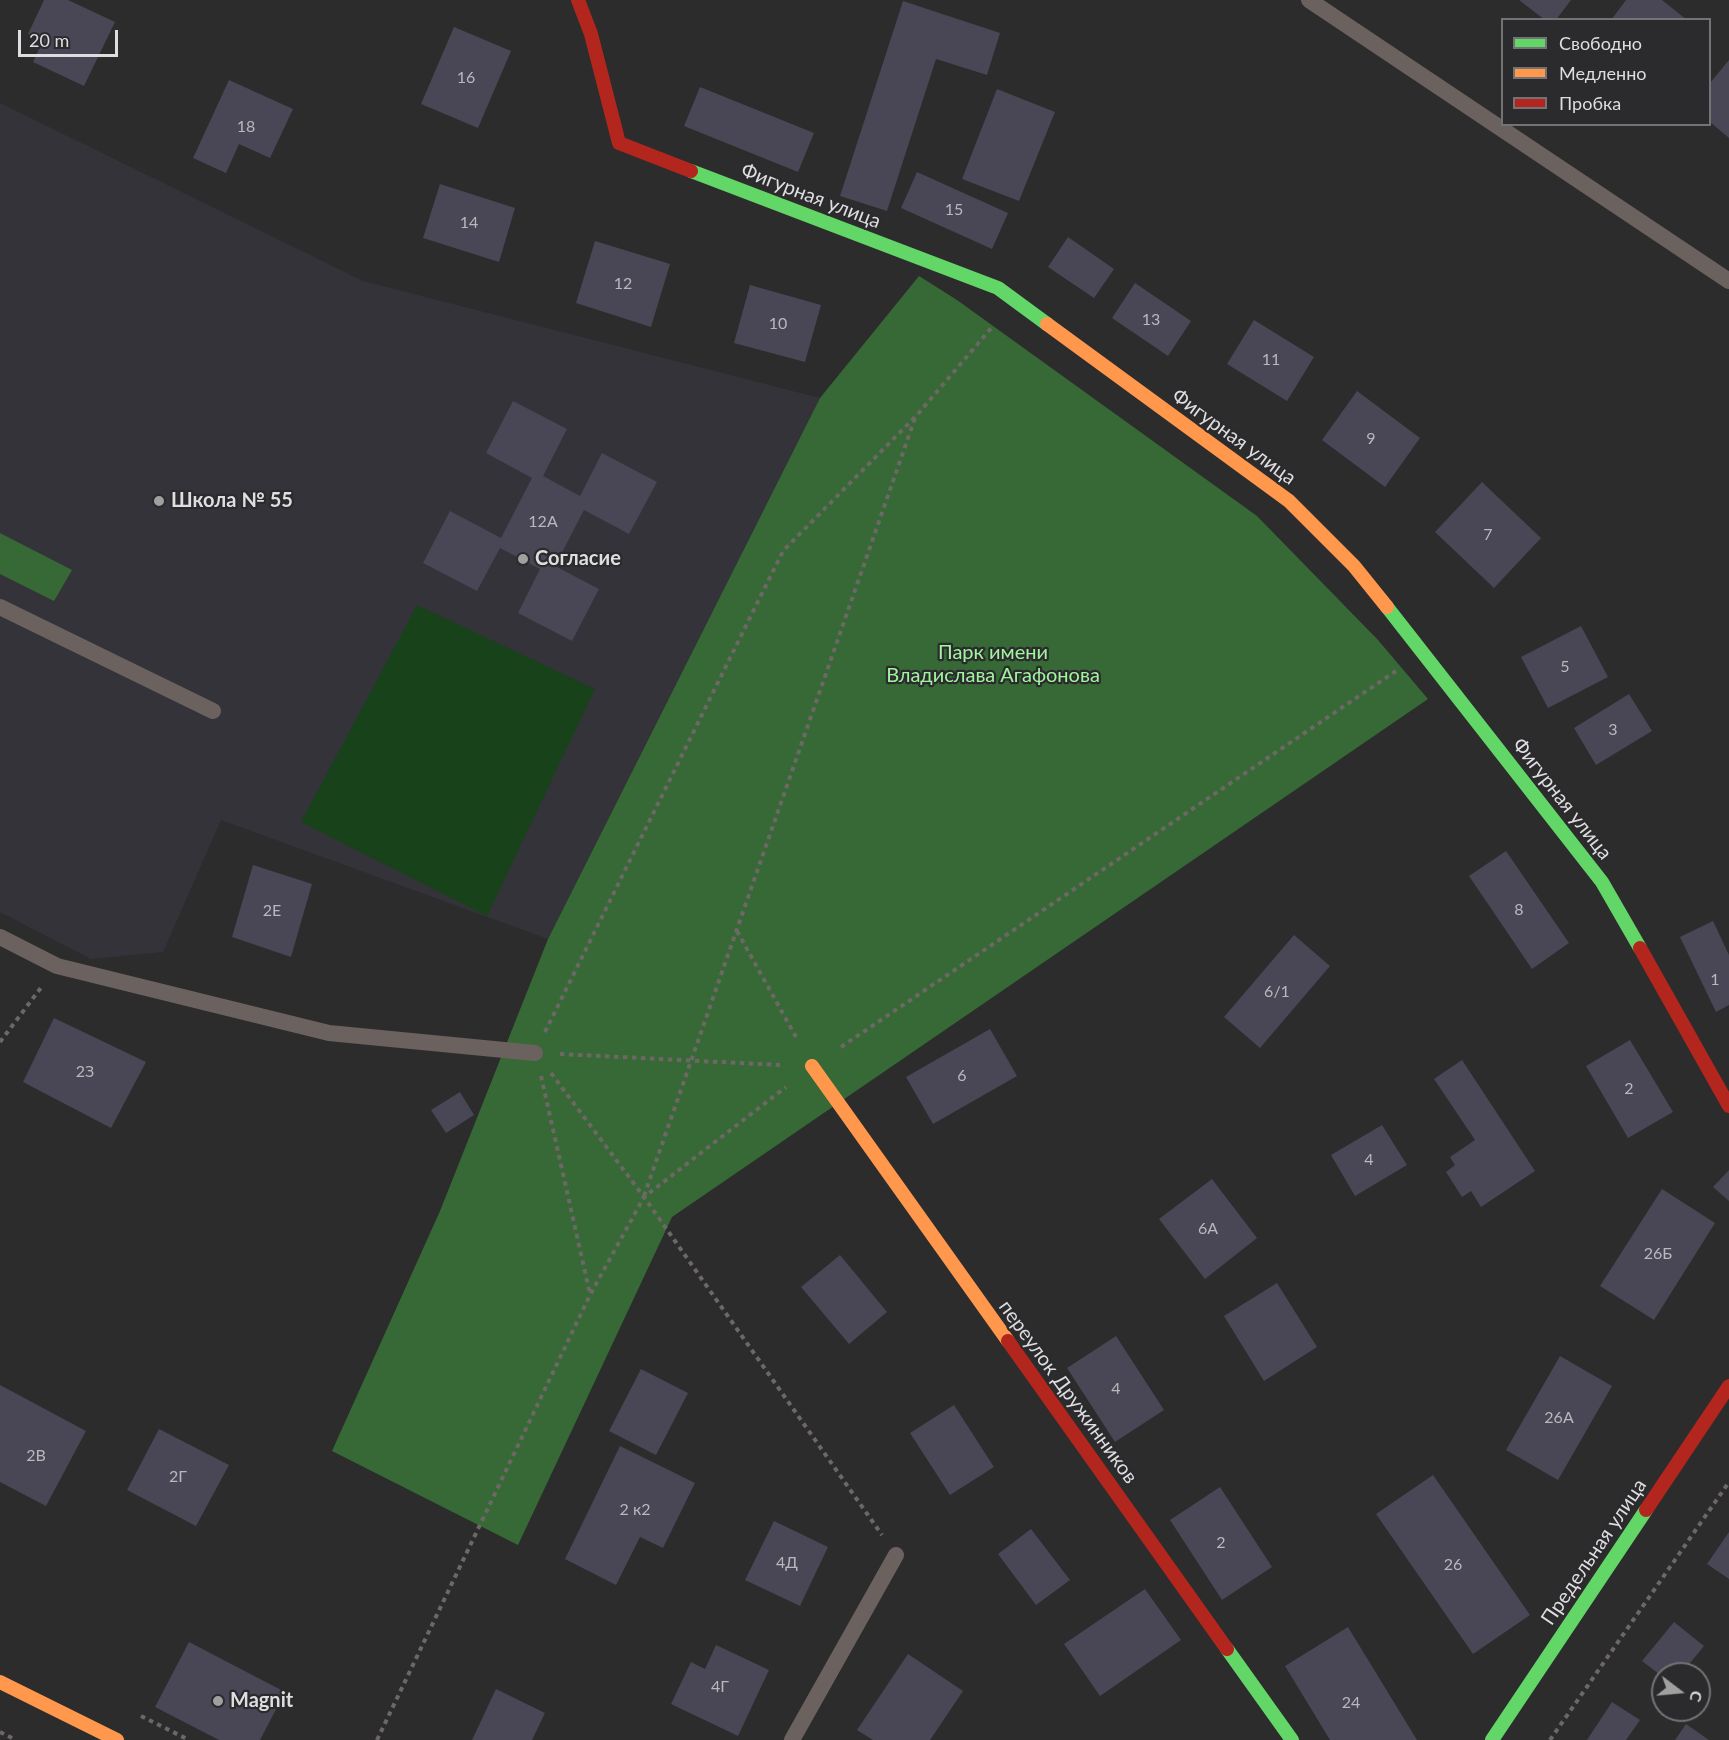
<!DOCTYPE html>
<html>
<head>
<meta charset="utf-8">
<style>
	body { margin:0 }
	#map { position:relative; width:1729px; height:1740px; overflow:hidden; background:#2c2c2d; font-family:Lato,sans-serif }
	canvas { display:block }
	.legend { position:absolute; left:1501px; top:18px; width:210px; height:108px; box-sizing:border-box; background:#2b2b2e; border:2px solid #737375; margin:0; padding:8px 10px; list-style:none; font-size:18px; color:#dedee0 }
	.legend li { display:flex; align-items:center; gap:12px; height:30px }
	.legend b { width:30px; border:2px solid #737375 }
	.north { position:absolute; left:1651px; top:1662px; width:60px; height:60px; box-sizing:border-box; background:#2b2b2e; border:2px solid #737375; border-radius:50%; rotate:106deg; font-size:16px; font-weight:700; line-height:24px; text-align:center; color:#dedee0 }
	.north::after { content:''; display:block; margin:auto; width:21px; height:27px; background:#a0a0a1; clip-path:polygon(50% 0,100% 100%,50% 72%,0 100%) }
	.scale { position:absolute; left:18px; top:30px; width:100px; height:27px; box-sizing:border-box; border:3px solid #dedee0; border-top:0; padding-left:8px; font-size:18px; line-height:21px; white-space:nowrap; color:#dedee0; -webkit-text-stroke:4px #2b2b2e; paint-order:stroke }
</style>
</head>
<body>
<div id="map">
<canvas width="1729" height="1740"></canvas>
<ul class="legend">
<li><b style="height:8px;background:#63d668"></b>Свободно</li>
<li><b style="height:8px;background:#ff974d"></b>Медленно</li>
<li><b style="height:8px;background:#b3261e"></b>Пробка</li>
</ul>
<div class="north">С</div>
<div class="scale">20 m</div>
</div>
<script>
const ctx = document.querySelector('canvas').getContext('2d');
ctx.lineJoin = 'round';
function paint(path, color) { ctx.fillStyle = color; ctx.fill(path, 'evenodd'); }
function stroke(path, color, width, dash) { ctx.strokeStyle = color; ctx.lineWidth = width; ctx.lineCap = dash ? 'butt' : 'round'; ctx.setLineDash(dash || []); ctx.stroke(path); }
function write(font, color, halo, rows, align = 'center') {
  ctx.font = font + ' Lato,sans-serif'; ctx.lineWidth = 4.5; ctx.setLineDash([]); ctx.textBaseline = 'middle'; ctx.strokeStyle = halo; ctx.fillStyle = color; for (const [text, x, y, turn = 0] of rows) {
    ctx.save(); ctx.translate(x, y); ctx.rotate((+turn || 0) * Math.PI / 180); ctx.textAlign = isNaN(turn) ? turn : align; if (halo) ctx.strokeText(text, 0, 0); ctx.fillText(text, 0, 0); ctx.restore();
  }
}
paint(new Path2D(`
	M0 103 363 281 820 398 548 939 221 820 163 952 91 959 0 912Z`), '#34333a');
paint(new Path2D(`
	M417 605 595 689 487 916 301 822Z`), '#184219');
paint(new Path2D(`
	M919 276 957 300 1257 516 1378 640 1428 699 672 1217 518 1545 332 1451 440 1211 548 939 820 398Z
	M0 533 72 570 54 601 0 574Z`), '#366935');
paint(new Path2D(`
	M44 0H68L115 22 84 86 33 62 43 40 28 34Z
	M1519 0H1571L1556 20H1545Z
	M1626 0H1662L1687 20H1611Z
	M903 1 1000 33 987 75 936 59 887 211 840 196Z
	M454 27 511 51 478 128 421 104Z
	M1729 60V138L1710 122V83Z
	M229 80 293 109 270 158 239 144 226 173 193 158Z
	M700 87 814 133 798 172 684 126Z
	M997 89 1055 112 1019 201 962 179Z
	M917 172 1008 213 992 249 901 208Z
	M440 184 515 208 499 262 423 238Z
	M1068 237 1114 269 1094 298 1048 267Z
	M595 241 670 264 651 327 576 303Z
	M1135 283 1191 321 1168 356 1112 318Z
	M750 285 821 305 805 362 734 343Z
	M1254 320 1314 357 1287 401 1227 364Z
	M1357 391 1420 438 1385 487 1322 440Z
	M513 401 567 429 543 476 580 496 602 453 657 482 629 534 584 510 555 566 599 589 572 641 518 613 540 569 500 548 477 591 423 563 450 511 501 538 532 478 486 453Z
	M1482 482 1541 538 1494 588 1435 532Z
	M1581 626 1608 677 1548 708 1521 657Z
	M1629 694 1652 731 1596 765 1574 728Z
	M1506 851 1569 943 1532 969 1469 876Z
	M253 865 312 884 291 957 232 937Z
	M1713 921 1729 955V1005L1716 1012 1680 937Z
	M1294 935 1330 966 1260 1048 1224 1017Z
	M54 1018 146 1062 111 1128 23 1082Z
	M990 1029 1017 1076 933 1124 906 1077Z
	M1630 1040 1673 1112 1628 1138 1586 1066Z
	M1462 1060 1535 1171 1481 1207 1471 1191 1462 1197 1446 1172 1455 1165 1450 1157 1475 1140 1434 1079Z
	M460 1092 474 1115 446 1133 431 1110Z
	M1382 1125 1407 1165 1355 1196 1331 1155Z
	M1729 1170V1201L1713 1187Z
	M1212 1179 1257 1238 1205 1279 1159 1219Z
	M1662 1189 1715 1223 1654 1320 1600 1286Z
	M840 1255 887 1312 849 1344 801 1287Z
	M1277 1283 1317 1347 1264 1381 1224 1316Z
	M1116 1336 1164 1410 1115 1442 1067 1368Z
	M1560 1356 1612 1386 1558 1480 1506 1450Z
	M641 1369 688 1393 656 1455 609 1431Z
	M0 1385 86 1431 46 1506 0 1482Z
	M954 1405 994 1467 950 1495 910 1433Z
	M159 1429 229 1465 196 1526 127 1490Z
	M620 1446 695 1483 663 1548 640 1537 616 1585 565 1559Z
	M1433 1475 1530 1615 1473 1654 1376 1514Z
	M1220 1487 1272 1567 1222 1600 1170 1520Z
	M774 1521 828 1547 800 1606 745 1580Z
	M1031 1529 1070 1580 1036 1605 998 1554Z
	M1729 1532V1579L1707 1564Z
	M1145 1589 1181 1640 1100 1696 1064 1644Z
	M1674 1622 1704 1646 1681 1674H1663V1677L1642 1661Z
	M1348 1627 1417 1740H1330L1285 1666Z
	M189 1642 285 1692 260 1740H219L155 1707Z
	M716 1645 769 1670 738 1736 671 1704 691 1662 705 1669Z
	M908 1654 963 1691 930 1740H873L857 1730Z
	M496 1689 545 1713 532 1740H472Z
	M1612 1702 1640 1720 1626 1740H1587Z
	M1686 1724 1709 1740H1675Z`), '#494655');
stroke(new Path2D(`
	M737 931 796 1037
	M545 1032 783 551 917 415 993 326
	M0 1042 43 985
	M841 1047 1396 671
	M560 1054 780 1065
	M551 1073 644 1197 882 1535
	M541 1076 590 1294
	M644 1196 915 418
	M141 1716 189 1740
	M0 1732 16 1740
	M377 1740 590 1295 644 1197 786 1087
	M1550 1740 1729 1482`), '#6d6866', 4, [4.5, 4.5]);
stroke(new Path2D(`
	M1309 0 1729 281
	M0 607 213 711
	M0 937 57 966 329 1033 535 1053
	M792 1740 896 1555`), '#6b625f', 16);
stroke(new Path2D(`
	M691 171 998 288 1047 324
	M1387 607 1602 882 1640 948
	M1227 1649 1292 1740
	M1492 1740 1646 1510`), '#63d668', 14);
stroke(new Path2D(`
	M1047 324 1289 501 1354 566 1387 607
	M812 1066 1008 1341
	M0 1682 117 1740`), '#ff974d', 14);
stroke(new Path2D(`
	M578 0 591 34 619 143 691 171
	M1640 948 1729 1106
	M1008 1341 1227 1649
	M1646 1510 1729 1386`), '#b3261e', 14);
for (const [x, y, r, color] of [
	[159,501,6,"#a0a0a1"],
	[523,559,6,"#a0a0a1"],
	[218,1701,6,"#a0a0a1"]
]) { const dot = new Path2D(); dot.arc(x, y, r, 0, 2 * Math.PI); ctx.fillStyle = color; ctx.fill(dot); stroke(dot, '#2b2b2e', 2); }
write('16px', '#b9b8bd', null, [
	["16",466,78],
	["18",246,127],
	["15",954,210],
	["14",469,223],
	["12",623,284],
	["13",1151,320],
	["10",778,324],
	["11",1271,360],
	["9",1371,439],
	["12А",543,522],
	["7",1488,535],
	["5",1565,667],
	["3",1613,730],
	["8",1519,910],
	["2Е",272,911],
	["1",1715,980],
	["6/1",1277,992],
	["2З",85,1072],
	["6",962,1076],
	["2",1629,1089],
	["4",1369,1160],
	["6А",1208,1229],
	["26Б",1658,1254],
	["4",1116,1389],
	["26А",1559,1418],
	["2В",36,1456],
	["2Г",178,1477],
	["2 к2",635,1510],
	["2",1221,1543],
	["4Д",787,1563],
	["26",1453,1565],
	["4Г",720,1687],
	["24",1351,1703]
]);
write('20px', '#dedee0', '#2b2b2e', [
	["Фигурная улица",811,196,21],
	["Фигурная улица",1234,437,36],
	["Фигурная улица",1562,799,52],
	["переулок Дружинников",1068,1392,54],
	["Предельная улица",1594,1552,-56]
]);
write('bold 20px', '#dedee0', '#2b2b2e', [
	["Школа № 55",171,501],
	["Согласие",535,559],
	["Magnit",230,1701]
], 'left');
write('20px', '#a1f49e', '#2b2b2e', [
	["Парк имени",993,653],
	["Владислава Агафонова",993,676]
]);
</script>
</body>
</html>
